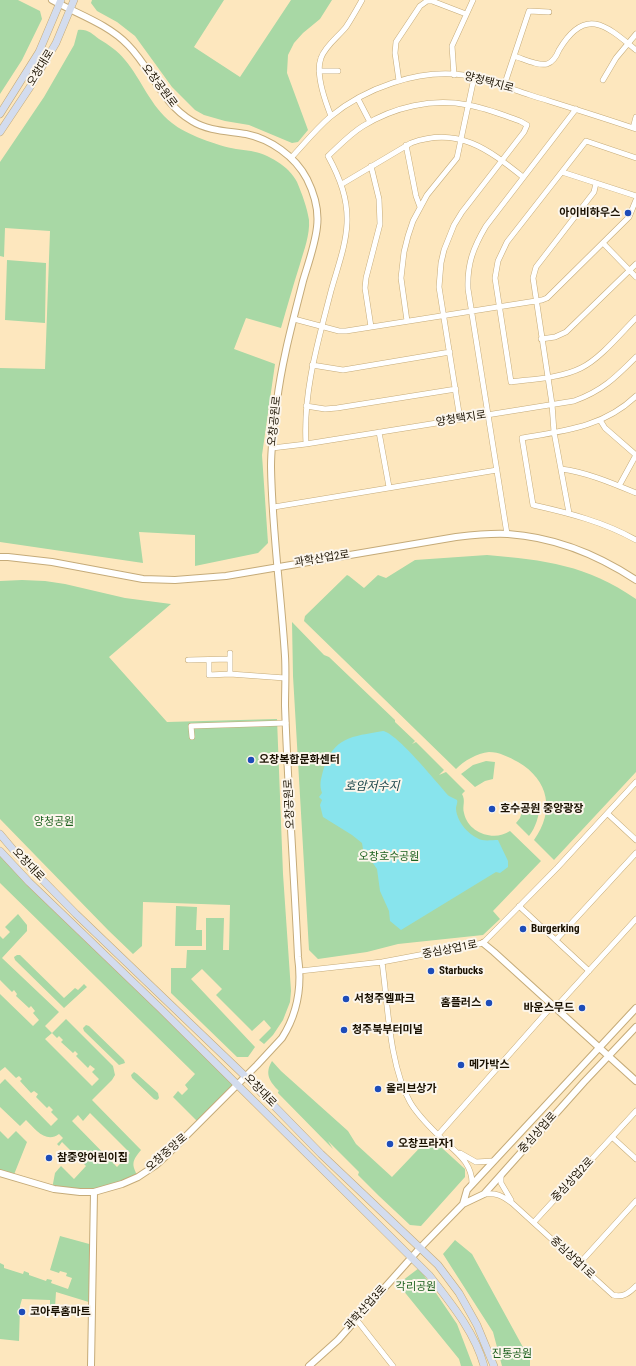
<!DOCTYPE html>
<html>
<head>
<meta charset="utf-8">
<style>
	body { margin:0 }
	canvas { display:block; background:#fde7be }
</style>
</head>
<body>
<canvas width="636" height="1366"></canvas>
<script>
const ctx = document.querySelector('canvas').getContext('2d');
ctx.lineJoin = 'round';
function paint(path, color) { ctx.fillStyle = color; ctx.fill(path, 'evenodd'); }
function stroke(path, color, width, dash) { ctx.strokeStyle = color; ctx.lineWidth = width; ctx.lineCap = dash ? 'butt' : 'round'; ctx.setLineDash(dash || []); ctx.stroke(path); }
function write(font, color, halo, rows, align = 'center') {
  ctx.font = font + ' "Roboto Condensed","Noto Sans KR",sans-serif'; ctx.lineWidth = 4; ctx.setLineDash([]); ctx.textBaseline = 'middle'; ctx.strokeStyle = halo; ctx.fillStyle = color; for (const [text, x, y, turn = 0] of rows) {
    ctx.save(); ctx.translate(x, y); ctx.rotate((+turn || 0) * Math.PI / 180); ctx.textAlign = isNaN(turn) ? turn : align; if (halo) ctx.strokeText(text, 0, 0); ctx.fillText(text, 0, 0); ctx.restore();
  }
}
paint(new Path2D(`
	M0 0H18L40 11 42 19 22 60 0 94Z
	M92 0H224L194 47 240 77 291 0H332L320 19 303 33 294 43 288 55 287 73 308 130 298 142 292 143 249 125 225 121 204 115 195 110 172 87 135 36 117 22 97 11 91 3Z
	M78 30C88 29 92 34 99 39 109 45 118 51 125 60 142 80 150 106 172 123 185 134 218 146 236 149 241 150 246 150 251 151 268 154 289 166 297 182 302 194 307 207 309 220 310 235 304 250 300 264 293 286 287 307 281 328L246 318 234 349 275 364 262 455 268 543 258 553 195 566V535L139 532 143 563 0 542V368L45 369 50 231 5 228 4 257 0 256V162L44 97 74 45Z
	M7 260 46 263 45 323 5 320Z
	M487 555C545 560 587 565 636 599V772L554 860 534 840C555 811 549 780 518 762 509 757 499 752 489 752 477 753 464 761 456 769L304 621 305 616 347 575 349 576 364 588 378 575 386 578 415 560Z
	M22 580 45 581 65 584 125 598 171 604 109 657 167 722 277 719 283 874 291 991 290 1002 283 1020 273 1035 264 1044 259 1040 271 1028 264 1020 252 1031 216 995 222 989 202 969 191 979 255 1047 248 1057H237L171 993V968H186L187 950H206V918H224L223 950H229L230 905 143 902 142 946 133 954 108 930 0 819V581Z
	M292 622 324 655 329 657 395 720V722L415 741 412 744 416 742 444 770 439 775 446 772 465 791 462 794C466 801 462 806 464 813 468 833 494 842 510 831L541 861 493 911 500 919 483 935 398 944 367 952 318 959 309 950 293 676Z
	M486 761 495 762 493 779 485 781 475 787 461 774 473 765Z
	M540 804C539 816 536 827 529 836L516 823 520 818 524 805Z
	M0 855 237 1084 199 1123 173 1097 178 1091 182 1095 188 1089 185 1085 195 1074 0 883Z
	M176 906 197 907 196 930H202V946H175Z
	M18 914 27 925V931L2 958 59 1012 45 1026 52 1033 66 1019 113 1066 115 1075 112 1080 92 1100 141 1150C132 1161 131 1164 138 1177L94 1192 52 1189 55 1173 61 1166 74 1179 86 1166 62 1142 59 1146 57 1144 63 1138 59 1134C46 1144 35 1129 26 1120L20 1126 0 1107V1084L5 1079 51 1126 58 1119 51 1112 53 1110 49 1106 47 1108 36 1097 38 1094 34 1091 31 1093 20 1081 22 1079 19 1076 16 1078 5 1067 0 1071V994L33 1026 39 1020 33 1013 35 1011 31 1006 29 1008 16 996 17 994 14 990 12 992 0 980V936L3 939 10 932 5 927ZM52 1033 57 1038 59 1036 63 1040 61 1042 73 1053 75 1051 78 1054 76 1056 88 1068 90 1065 95 1069 92 1072 99 1079 92 1086 45 1039ZM90 1113 130 1153 117 1167 72 1121 78 1115 83 1121Z
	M17 955H20L64 998 75 988 78 990 84 984 87 987 64 1008 15 960 14 957Z
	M86 1025 89 1026 124 1060 125 1063 119 1065 84 1031 83 1028Z
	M272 1061 281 1071 348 1131 356 1144 392 1177 430 1137 465 1169V1177L421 1226 410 1225 379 1196 358 1175 359 1172 328 1141 333 1149 332 1148 278 1093V1092L279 1091C270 1082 264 1074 272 1061Z
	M134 1072 137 1074 158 1093 159 1098 157 1100 154 1099 132 1078 131 1075Z
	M0 1131 8 1139 16 1131 27 1142 13 1177 0 1173Z
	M60 1236 93 1245 92 1303 56 1292 55 1307H50V1300L22 1299 20 1306 19 1341 0 1339V1263L4 1265V1268L23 1274 24 1271 29 1273V1275L46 1281 47 1279 52 1280 51 1283 68 1289 72 1278 66 1276 67 1273 60 1271 59 1273 50 1270Z
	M455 1240 472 1254 530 1360V1366H502L493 1332 443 1254Z
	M419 1268 457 1324 473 1366H461L459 1359 398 1284Z`), '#a8d8a5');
paint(new Path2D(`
	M383 731C397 733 437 783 449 796L457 800C458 803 456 805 456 809 457 822 469 836 482 840 487 841 493 840 498 840L508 861V867L500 873 496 872 401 930 390 921 389 911 380 891 377 869 363 849 362 843 352 835 323 817 320 805 322 800 319 797 322 793C319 785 321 779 323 771 334 736 351 737 383 731Z`), '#88e4ed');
const minor = new Path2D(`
	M514 56C524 59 537 66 547 64 553 62 557 55 559 50 585 6 606 25 636 50
	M319 71H338
	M454 75 452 46 473 0
	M603 80 616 58 636 34
	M399 81 395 53 396 42 420 6 427 1H432L466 14
	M504 86 529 11 549 12
	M358 99 370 122
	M331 116C325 101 315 74 321 58 325 46 338 37 346 27 352 18 357 9 362 0
	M633 128 636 117
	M406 145 416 196 420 207
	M291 158C304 144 316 129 330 117 365 88 418 69 463 75 485 79 508 88 530 95 565 106 601 117 636 129
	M636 158 586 141 507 242 498 261 495 278 511 382C534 379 561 378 581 368 600 359 621 333 636 318
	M562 172 636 196
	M342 184 411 143C458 126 488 149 523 177
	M603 243 636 277
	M294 319 339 331H346L542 300 547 298 629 217 636 200
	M407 321 401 278 404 252 408 236 413 221 427 195 457 158 474 78
	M371 327 365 288 366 278 380 224 379 199 371 166
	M541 339 555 337 566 332 636 264
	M312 365 343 370 450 352
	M636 396C604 427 564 431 522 438L533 505C569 513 604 522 636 540
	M306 406 325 409 337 408 456 389
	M600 420 605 428 636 455
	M379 432 389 487
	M306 444C303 391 318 342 331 291 337 269 346 246 347 223 348 199 340 178 328 156 339 146 350 134 363 126 394 107 432 98 468 105 486 108 503 115 520 121L527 125 524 132 462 212 454 225 444 250 441 263 439 287 460 419
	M272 448 306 444 574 401C602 391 615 378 636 357
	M561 469C586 472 612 483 636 493
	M619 486 636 455
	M274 507 497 470
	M569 513 554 432 552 404 533 278 536 267 594 192 596 183
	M507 534 468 289C467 264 473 248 486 226L576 109
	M230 653V674L285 678
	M188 660 230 659
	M209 660V675L230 674
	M192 737 191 726 286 723
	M608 814 636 840
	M519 906 589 971
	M556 940 636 853
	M382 962C388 1004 389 1065 410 1102 418 1116 430 1127 442 1139 456 1152 473 1163 472 1185
	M300 971 382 962 483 943 557 868 636 782
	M556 1007 636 919
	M438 1135 553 1005
	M612 1137 636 1159
	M460 1153 476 1162 494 1161
	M501 1175V1183L511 1200
	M484 1194C497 1193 501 1195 512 1203L613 1295C623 1298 629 1293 636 1286
	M534 1222 636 1111
	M579 1264 636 1201
	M356 1319 393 1366`);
const tertiary = new Path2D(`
	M0 557H8L52 562 143 579 175 580 226 576 456 537C473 535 491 533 508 534 553 537 598 555 636 580
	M483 943 494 952 636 1081
	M636 1008 467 1190 463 1204 484 1194 584 1082 636 1027
	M0 1173 54 1189 80 1192H94L122 1184 138 1177 156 1165 168 1154 257 1065 282 1038C298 1013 302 985 298 957 294 873 288 790 285 706 285 690 286 673 285 656 281 593 272 530 271 467 271 445 274 423 277 401 282 360 293 321 303 281 308 264 315 245 317 227 319 211 314 193 307 179 295 156 270 139 246 134 228 131 208 131 192 121 161 103 152 69 128 45 108 24 77 14 52 0
	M91 1366 94 1192
	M309 1366 338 1340 420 1248 463 1204`);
const secondary = new Path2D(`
	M0 114 39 52 61 0
	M0 132 30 87 56 43 74 0
	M0 834 16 853 76 914 245 1076 321 1154 438 1265 459 1293 477 1325 494 1366
	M0 851 29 882 160 1008 429 1275C450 1302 475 1332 484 1366`);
stroke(minor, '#c5ab79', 6);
stroke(tertiary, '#c5ab79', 8);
stroke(secondary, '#c5ab79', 8);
stroke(minor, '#fff', 5);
stroke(tertiary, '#fff', 6);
stroke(secondary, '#d3dcee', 7);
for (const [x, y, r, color] of [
	[628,213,4,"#1d4cb9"],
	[251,760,4,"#1d4cb9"],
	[492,809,4,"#1d4cb9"],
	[523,929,4,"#1d4cb9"],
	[431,971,4,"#1d4cb9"],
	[346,999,4,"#1d4cb9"],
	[489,1003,4,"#1d4cb9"],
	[582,1008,4,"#1d4cb9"],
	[344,1030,4,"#1d4cb9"],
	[461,1065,4,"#1d4cb9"],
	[378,1089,4,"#1d4cb9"],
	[390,1144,4,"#1d4cb9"],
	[49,1158,4,"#1d4cb9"],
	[22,1312,4,"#1d4cb9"]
]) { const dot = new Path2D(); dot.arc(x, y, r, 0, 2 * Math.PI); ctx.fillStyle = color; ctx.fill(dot); stroke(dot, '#fcf6ec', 1.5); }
write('11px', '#1a1101', '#fcf6ec', [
	["오창대로",41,68,-59],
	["양청택지로",489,83,15],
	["오창공원로",159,86,53],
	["양청택지로",461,419,-9],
	["오창공원로",275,421,-84],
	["과학산업2로",322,559,-9],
	["오창공원로",290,804,-93],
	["오창대로",28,865,46],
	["중심상업1로",450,950,-11],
	["오창대로",260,1091,46],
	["중심상업로",538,1133,-48],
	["오창중앙로",167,1153,-41],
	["중심상업2로",573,1180,-47],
	["중심상업1로",572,1258,43],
	["과학산업3로",366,1308,-48]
]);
write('bold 11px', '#1a1101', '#fcf6ec', [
	["아이비하우스",620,213,"right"],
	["오창복합문화센터",259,760],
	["호수공원 중앙광장",500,809],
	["Burgerking",531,929],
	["Starbucks",439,971],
	["서청주엘파크",354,999],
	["홈플러스",481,1003,"right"],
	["바운스무드",574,1008,"right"],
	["청주북부터미널",352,1030],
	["메가박스",469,1065],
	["올리브상가",386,1089],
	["오창프라자1",398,1144],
	["참중앙어린이집",57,1158],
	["코아루홈마트",30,1312]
], 'left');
write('11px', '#1f6220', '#fcf6ec', [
	["양청공원",54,822],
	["오창호수공원",389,857],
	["각리공원",416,1287],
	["진통공원",512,1354]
]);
write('italic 12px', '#1a4549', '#fcf6ec', [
	["호암저수지",372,787]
]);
</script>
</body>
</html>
